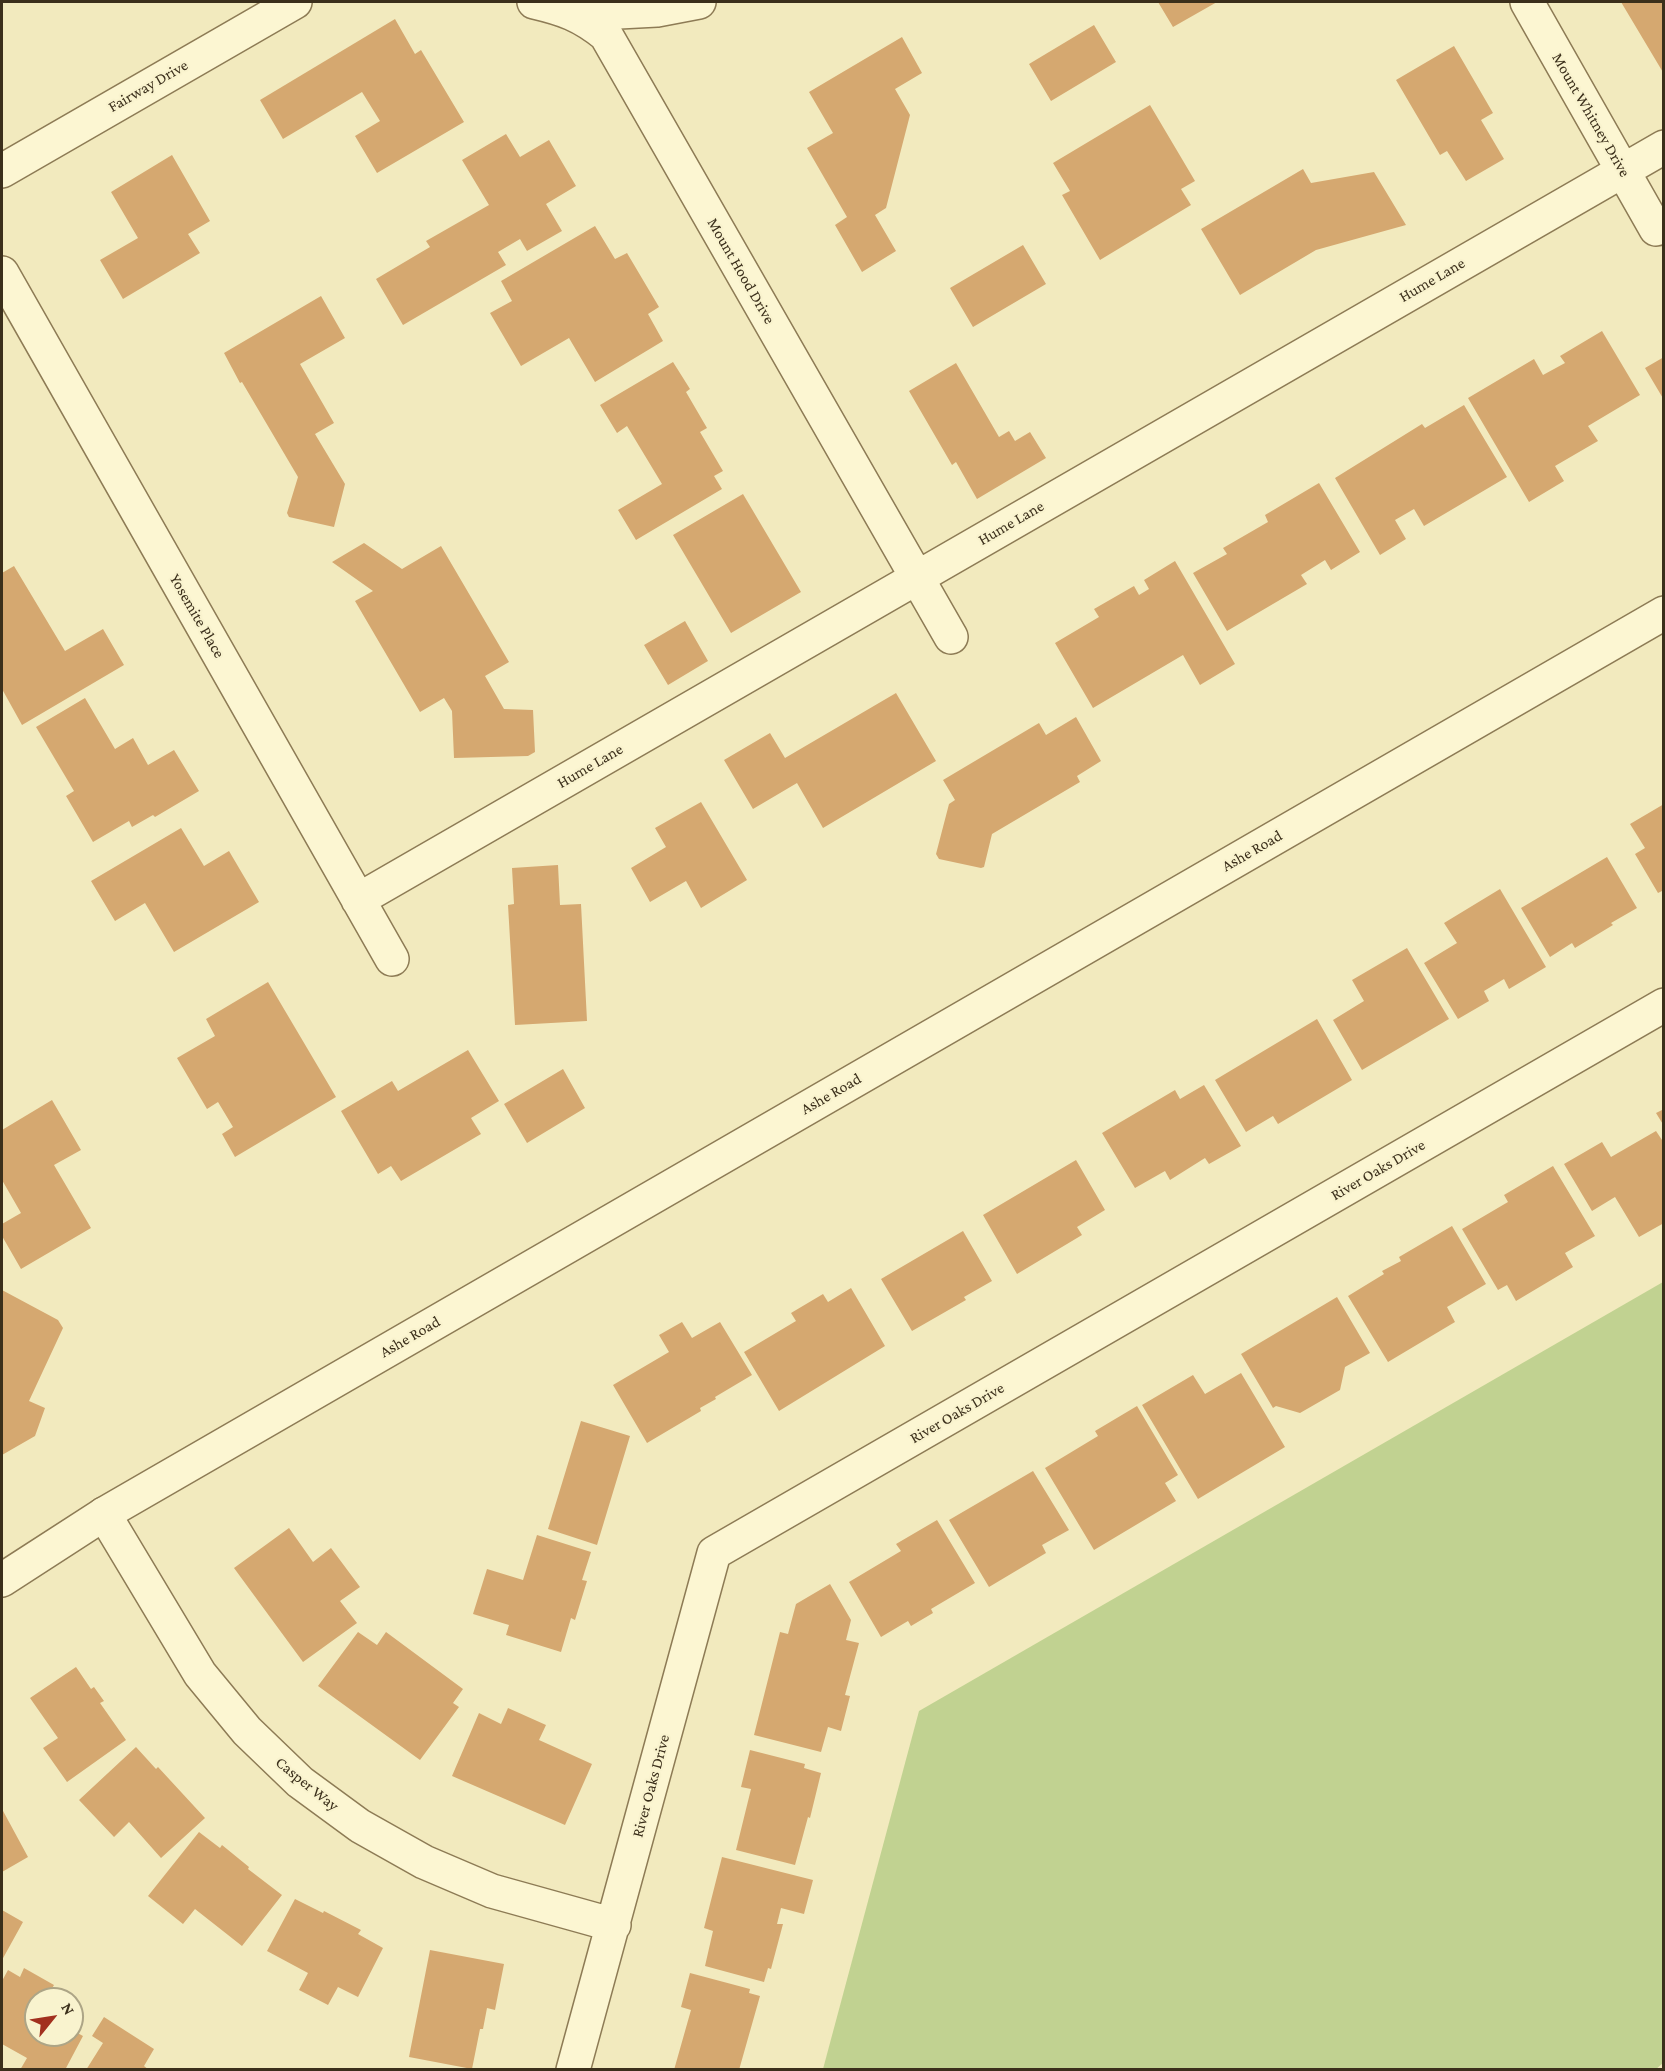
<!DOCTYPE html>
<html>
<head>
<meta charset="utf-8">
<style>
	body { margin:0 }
	#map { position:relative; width:1665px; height:2071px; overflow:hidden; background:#f2eabe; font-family:"Crimson Pro",serif }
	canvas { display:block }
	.frame { position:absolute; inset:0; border:3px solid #3b2f1b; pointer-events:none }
	.north { position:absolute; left:24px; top:1987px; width:60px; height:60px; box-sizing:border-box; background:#f9f3ce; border:2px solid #ada586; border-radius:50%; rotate:60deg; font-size:16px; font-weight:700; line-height:24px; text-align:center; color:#3b2f1b }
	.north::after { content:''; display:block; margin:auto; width:21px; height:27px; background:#a2301e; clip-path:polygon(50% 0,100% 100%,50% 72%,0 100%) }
</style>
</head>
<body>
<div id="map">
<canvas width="1665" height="2071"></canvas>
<div class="frame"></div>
<div class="north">N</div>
</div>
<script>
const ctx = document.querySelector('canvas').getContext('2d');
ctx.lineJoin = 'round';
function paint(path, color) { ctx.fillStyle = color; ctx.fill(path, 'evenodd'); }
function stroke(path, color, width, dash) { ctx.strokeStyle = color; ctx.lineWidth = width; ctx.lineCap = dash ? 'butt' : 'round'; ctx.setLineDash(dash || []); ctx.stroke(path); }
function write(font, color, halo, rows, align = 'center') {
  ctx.font = font + ' "Crimson Pro",serif'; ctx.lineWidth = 4.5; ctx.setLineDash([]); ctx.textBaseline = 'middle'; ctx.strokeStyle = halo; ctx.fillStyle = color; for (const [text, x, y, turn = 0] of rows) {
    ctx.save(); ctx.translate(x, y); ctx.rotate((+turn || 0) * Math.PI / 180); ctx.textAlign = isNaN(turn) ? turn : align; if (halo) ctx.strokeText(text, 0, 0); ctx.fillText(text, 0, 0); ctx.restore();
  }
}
paint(new Path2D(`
	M1663 1282V2063L1655 2070 823 2069 919 1711Z`), '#c1d291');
paint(new Path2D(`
	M1158 2H1217L1173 27Z
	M1621 2H1664V74Z
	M395 19 415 54 421 50 464 122 377 173 355 136 380 121 362 92 283 139 260 100Z
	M1094 25 1116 62 1051 101 1029 64Z
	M902 37 922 73 895 89 910 115 886 208 875 215 896 251 862 272 835 225 847 217 807 148 833 133 809 92Z
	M1454 46 1493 113 1481 120 1504 159 1466 181 1447 151 1440 155 1396 80Z
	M1150 105 1195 181 1181 189 1191 205 1100 260 1062 195 1070 191 1053 163Z
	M506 134 520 157 549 140 576 186 546 204 562 231 527 251 520 239 498 252 506 265 403 325 376 279 430 247 426 241 489 205 462 160Z
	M172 155 210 221 188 234 200 253 123 299 100 260 138 238 111 192Z
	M1303 169 1311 183 1374 172 1406 225 1316 250 1240 295 1201 229Z
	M595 226 615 259 627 253 659 307 648 314 663 341 595 382 569 338 521 366 490 313 512 301 501 281Z
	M1023 245 1046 284 973 327 950 288Z
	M321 296 345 338 300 364 334 423 315 434 345 484 334 527 289 517 287 513 298 477 242 382 240 383 224 353Z
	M1602 331 1640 395 1588 426 1598 441 1555 466 1564 481 1529 502 1468 398 1534 359 1543 375 1565 363 1560 356Z
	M1664 357V400L1645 368Z
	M673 362 690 389 686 392 707 428 700 432 723 471 714 476 722 489 636 540 618 510 662 484 627 426 617 433 600 405Z
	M956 363 999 437 1009 431 1015 441 1030 432 1046 458 977 499 956 462 952 465 909 391Z
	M1464 405 1507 477 1424 526 1414 509 1395 520 1406 539 1380 555 1335 478 1422 424 1425 428Z
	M1319 483 1360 552 1331 570 1325 560 1301 575 1307 584 1227 631 1193 573 1227 554 1223 548 1268 522 1265 515Z
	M743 494 801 592 731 633 673 535Z
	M364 543 402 569 441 546 509 662 485 676 504 709 533 710 535 752 528 756 454 758 452 711 444 698 420 712 355 601 373 591 332 562Z
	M1175 561 1235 664 1200 685 1183 655 1093 708 1055 643 1099 617 1094 609 1134 586 1139 595 1149 589 1144 580Z
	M14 566 65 651 103 629 124 665 22 725 2 689V573Z
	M685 621 708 661 668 685 644 645Z
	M896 693 936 761 823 828 797 783 753 809 724 760 770 733 785 758Z
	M85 698 115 749 133 738 148 765 174 750 199 791 155 817 153 815 132 827 129 821 93 842 66 796 74 791 36 727Z
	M1076 717 1101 761 1077 776 1080 782 992 834 984 867 981 868 939 859 936 854 949 804 955 800 943 780 1039 723 1046 735Z
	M701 802 747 880 701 908 686 881 650 902 631 868 666 847 655 828Z
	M1664 804V890L1658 893 1635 854 1645 848 1630 824Z
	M181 828 204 866 229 851 259 902 174 952 145 903 115 921 91 881Z
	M1607 857 1637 908 1611 923 1613 925 1575 948 1572 943 1550 957 1521 908Z
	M558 865 560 905 581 904 587 1021 515 1025 508 905 514 904 512 868Z
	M1500 889 1546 967 1509 989 1504 979 1484 991 1489 1001 1458 1019 1424 963 1457 943 1444 923Z
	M1407 948 1449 1019 1362 1070 1333 1020 1364 1001 1352 980Z
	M268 982 336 1097 235 1157 222 1134 233 1127 218 1102 207 1109 177 1058 215 1036 206 1019Z
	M1317 1019 1352 1080 1278 1124 1273 1116 1246 1132 1215 1080Z
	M468 1050 499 1101 471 1118 481 1134 401 1181 391 1166 378 1174 341 1111 392 1081 398 1091Z
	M563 1069 585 1108 527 1143 504 1104Z
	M1204 1085 1241 1146 1209 1164 1205 1158 1170 1180 1165 1171 1135 1188 1102 1133 1175 1090 1180 1099Z
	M52 1100 81 1150 54 1165 91 1228 21 1269 2 1236V1224L21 1213 2 1180V1130Z
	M1664 1109V1126L1656 1113Z
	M1656 1131 1664 1143V1223L1639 1237 1615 1197 1592 1211 1564 1164 1602 1142 1611 1157Z
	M1076 1160 1105 1210 1077 1227 1082 1235 1017 1274 983 1215Z
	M1553 1166 1595 1236 1565 1253 1573 1267 1516 1301 1507 1285 1498 1290 1462 1229 1508 1202 1504 1195Z
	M1452 1226 1486 1284 1447 1307 1455 1322 1388 1362 1348 1296 1384 1274 1382 1271 1401 1261 1399 1257Z
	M963 1231 992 1281 964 1297 966 1300 912 1331 881 1279Z
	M851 1288 885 1346 779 1411 744 1352 796 1321 791 1313 823 1294 828 1302Z
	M2 1290 58 1320 63 1328 29 1401 45 1408 35 1436 2 1455Z
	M1337 1297 1370 1353 1345 1367 1340 1390 1300 1413 1276 1406 1273 1408 1241 1354Z
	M682 1322 692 1338 720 1322 752 1375 715 1397 716 1399 700 1408 701 1411 647 1443 613 1385 669 1352 659 1335Z
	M1241 1373 1285 1447 1198 1499 1142 1405 1193 1375 1205 1394Z
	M1137 1406 1178 1475 1165 1483 1176 1501 1094 1550 1045 1468 1098 1436 1095 1431Z
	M581 1421 630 1436 597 1545 548 1529Z
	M1033 1471 1069 1530 1042 1545 1046 1553 989 1587 949 1520Z
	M937 1520 975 1583 931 1609 933 1613 911 1626 908 1621 881 1637 849 1582 901 1551 896 1544Z
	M289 1528 313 1562 331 1548 360 1587 340 1601 357 1623 303 1662 234 1568Z
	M537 1535 591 1552 582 1580 587 1581 575 1620 571 1618 561 1652 506 1635 509 1625 473 1614 487 1569 523 1580Z
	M830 1584 851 1620 846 1640 859 1643 845 1695 850 1696 841 1731 828 1727 821 1752 754 1735 780 1632 788 1634 796 1604Z
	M358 1632 377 1645 386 1632 463 1689 453 1703 459 1707 420 1760 318 1686Z
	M76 1667 91 1689 94 1687 104 1701 100 1703 126 1740 67 1782 43 1748 58 1738 30 1698Z
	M508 1708 546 1725 539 1740 592 1764 565 1825 452 1776 479 1713 501 1724Z
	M136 1747 156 1769 158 1767 205 1818 161 1858 129 1822 114 1837 79 1800Z
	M750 1750 805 1764 804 1768 821 1773 810 1818 808 1817 795 1865 736 1850 751 1789 741 1787Z
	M2 1809 28 1857 2 1872Z
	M199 1832 220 1848 222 1845 249 1867 248 1869 282 1895 242 1946 195 1909 183 1924 148 1896Z
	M722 1857 813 1880 804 1914 781 1908 777 1924H783L771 1969 768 1968 764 1982 705 1966 713 1931 704 1928Z
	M295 1899 323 1913 324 1911 361 1930 358 1934 383 1948 358 1997 338 1987 328 2005 299 1990 308 1973 267 1951Z
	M2 1910 23 1922 2 1960Z
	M430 1950 504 1964 495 2010 487 2008 483 2029H480L472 2069 409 2057Z
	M24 1968 54 1985 46 1999H36V2035H72V2030L83 2036 65 2070H20L27 2058 2 2044V1981L8 1970 20 1977Z
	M690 1973 750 1989 749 1993 760 1996 739 2070H674L691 2010 681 2007Z
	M104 2017 154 2049 144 2066 149 2070H86L103 2043 92 2036Z`), '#d5a870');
const minor = new Path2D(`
	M534 2C564 9 581 15 606 35L951 637
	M1527 2 1656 229
	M570 9 600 13 657 10 699 2
	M2 171 295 2
	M2 273 392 959
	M358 900 1664 147
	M104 1514 200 1674 247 1731 300 1782 360 1826 424 1862 492 1891 614 1925
	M573 2070 714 1553 1664 1005`);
const tertiary = new Path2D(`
	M2 1580 104 1514 1664 613`);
stroke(minor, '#8d7b55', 36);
stroke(tertiary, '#8d7b55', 36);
stroke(minor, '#fcf6d2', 33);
stroke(tertiary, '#fcf6d2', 33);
write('16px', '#3b2f1b', '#f9f3ce', [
	["Fairway Drive",148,86,-30],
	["Mount Whitney Drive",1591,115,60],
	["Mount Hood Drive",741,271,60],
	["Hume Lane",1432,280,-30],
	["Hume Lane",1011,523,-30],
	["Yosemite Place",197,616,60],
	["Hume Lane",590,766,-30],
	["Ashe Road",1252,851,-30],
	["Ashe Road",831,1094,-30],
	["River Oaks Drive",1378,1170,-30],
	["Ashe Road",410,1337,-30],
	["River Oaks Drive",957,1413,-30],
	["Casper Way",307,1784,39],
	["River Oaks Drive",651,1786,-75]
]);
</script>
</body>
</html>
